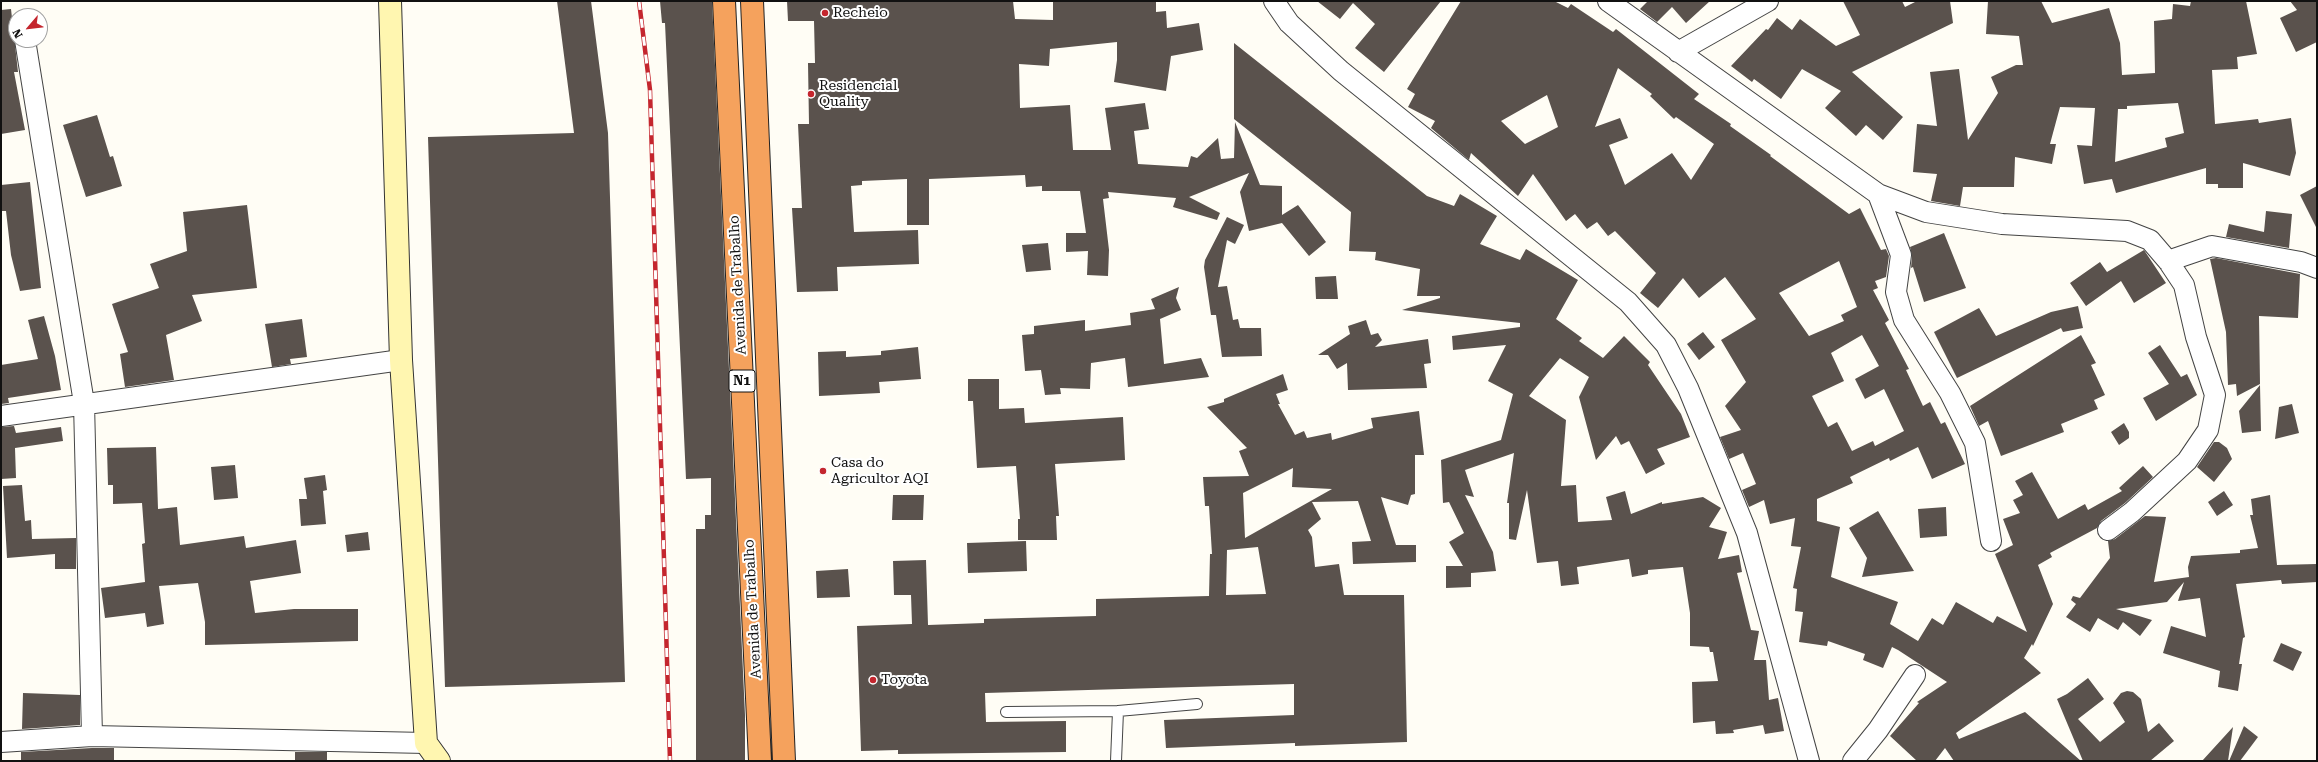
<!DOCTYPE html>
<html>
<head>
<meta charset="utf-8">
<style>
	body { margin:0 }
	#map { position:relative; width:2318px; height:762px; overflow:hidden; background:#fffdf5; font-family:"Roboto Serif",serif }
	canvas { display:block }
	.frame { position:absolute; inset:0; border:2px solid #111; pointer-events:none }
	.north { position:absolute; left:8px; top:8px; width:40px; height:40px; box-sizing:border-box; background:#fff; border:1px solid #a0a0a0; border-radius:50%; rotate:242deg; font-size:11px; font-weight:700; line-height:16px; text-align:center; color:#111 }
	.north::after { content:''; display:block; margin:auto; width:14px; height:18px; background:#c4262e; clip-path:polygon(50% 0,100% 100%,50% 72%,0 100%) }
</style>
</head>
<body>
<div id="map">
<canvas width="2318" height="762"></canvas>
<div class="frame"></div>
<div class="north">N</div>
</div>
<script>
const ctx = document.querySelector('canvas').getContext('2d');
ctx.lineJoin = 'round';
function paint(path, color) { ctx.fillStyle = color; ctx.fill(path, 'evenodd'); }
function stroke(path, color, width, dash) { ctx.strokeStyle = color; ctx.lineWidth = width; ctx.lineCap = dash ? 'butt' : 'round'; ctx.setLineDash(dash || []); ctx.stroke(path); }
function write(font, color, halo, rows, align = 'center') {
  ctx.font = font + ' "Roboto Serif",serif'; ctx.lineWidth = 4; ctx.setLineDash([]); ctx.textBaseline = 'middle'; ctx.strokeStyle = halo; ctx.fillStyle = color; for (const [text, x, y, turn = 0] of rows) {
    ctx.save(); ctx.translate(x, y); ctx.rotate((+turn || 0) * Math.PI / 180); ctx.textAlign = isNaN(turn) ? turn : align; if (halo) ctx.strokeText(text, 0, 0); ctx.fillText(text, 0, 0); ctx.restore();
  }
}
paint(new Path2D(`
	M557 1H591L608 133 625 682 445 687 428 137 574 133Z
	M660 1H712L745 715V761H696V529H705V515H711V478L686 479 665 23H662Z
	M787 1H1013L1015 19 1053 20V1H1156V12L1166 11 1167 28 1199 23 1203 50 1171 56 1166 91 1114 82 1117 60V42L1050 49 1049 66 1019 64 1020 108 1070 105 1073 150H1111L1105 108 1145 103 1149 129 1134 131 1138 164 1188 167 1191 156 1197 158 1218 138 1221 159 1234 158 1235 122 1260 185 1282 186V215L1298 205 1326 242 1309 256 1282 223 1249 231 1240 192 1249 173 1189 197 1220 213 1217 220 1173 207 1176 198 1108 192 1109 198 1103 199 1109 250 1108 276 1087 275 1088 251 1066 252V233H1086L1080 191H1042V186L1026 187 1025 175 929 179V225H907V179L862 181V185L851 186 854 232 918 230 919 264 837 267 838 291 797 292 792 208H802L798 124H809L808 63H815L814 21H788Z
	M1317 1H1441L1384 72 1355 48 1375 24 1353 3 1340 19Z
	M1461 1H1554L1568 8 1571 4 1613 32 1616 29 1699 94 1694 99 1731 124 1730 126 1771 155 1770 156 1849 214 1860 208 1881 250 1886 249 1889 256 1886 277 1875 281 1878 288 1873 290 1889 320 1885 323 1909 369 1906 370 1923 406 1930 402 1941 424 1945 422 1965 464 1932 479 1918 447 1890 461 1889 458 1850 477 1853 483 1817 499V521L1840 527 1831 577 1898 602 1890 624 1918 641 1932 618 1943 625 1956 602 1993 623 1997 616 2027 632 1995 554 2013 545 2003 519 2020 513 2013 500 2023 495 2015 481 2032 472 2058 519 2085 504 2088 510 2122 491 2119 488 2143 466 2153 477 2125 503 2101 521 2097 528 2050 553 2052 557 2038 565 2053 604 2033 646 2032 644 2024 658 2041 673 1956 733 1959 739 2025 712 2081 761H1954L1945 748 1935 761H1917L1890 736 1919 703 1917 702 1947 682 1898 650 1892 647 1883 668 1863 660 1865 654 1828 641 1827 646 1799 642 1803 612 1795 611 1797 589 1793 588 1801 547 1791 546 1795 518 1770 524 1764 500 1749 507 1742 490 1756 484 1743 453 1729 459 1720 437 1741 430 1725 406 1746 382 1721 340 1756 319 1725 277 1699 298 1683 278 1658 308 1640 293 1656 273 1615 231 1608 236 1597 222 1587 229 1575 214 1566 221 1533 174 1518 196 1471 153 1469 160 1431 128 1435 121 1408 107 1415 94 1407 89ZM1618 68 1652 94 1650 96 1674 119 1676 117 1714 144 1691 180 1672 153 1625 185 1609 145 1628 138 1620 118 1595 127ZM1547 95 1558 127 1525 144 1501 121ZM1839 261 1857 307 1841 315 1844 321 1809 336 1779 293ZM1862 335 1879 366 1855 379 1865 399 1884 389 1904 431 1875 446 1873 441 1852 451 1837 422 1828 427 1812 396 1844 381 1831 353Z
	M1648 1H1710L1686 23 1672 7 1657 22 1640 9Z
	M1843 1H1902L1905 7 1917 1H1950L1953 23 1852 72 1903 117 1883 140 1866 125 1856 136 1825 108 1841 91 1802 69 1781 99 1754 79 1752 82 1731 66 1766 29 1768 30 1777 18 1792 30 1800 19 1836 46 1860 35Z
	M1988 1H2041L2052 23 2109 8 2120 43 2122 75 2155 73 2154 21 2172 19 2173 4 2190 6 2191 1H2246L2257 54 2237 57 2238 69 2212 70 2215 124 2258 119 2259 123 2291 118 2296 153 2290 176 2243 163V188H2218V184H2206V168L2116 193 2112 179 2084 184 2077 145 2092 146 2095 108 2060 107 2050 144H2056L2052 164 2015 157 2014 187H1963L1960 206 1931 201 1937 174 1913 172 1917 124 1937 126 1930 72 1959 69 1968 140 1998 93 1991 77 2016 65H2023L2019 36 1986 34ZM2178 103 2184 133 2165 138 2167 147 2115 162 2118 109H2127V106Z
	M2290 1H2317V42L2296 52 2280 18 2297 10Z
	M11 9 18 72H14L25 130 1 134V10Z
	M1234 43 1427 196 1454 206 1460 194 1497 216 1480 244 1520 260 1526 249 1578 280 1556 319 1582 338 1579 341 1603 358 1624 336 1650 362 1648 365 1681 414 1690 437 1657 449 1665 464 1646 474 1629 441 1621 445 1616 436 1596 460 1579 397 1589 377 1560 358 1529 396 1566 420 1561 486 1576 485 1578 522 1612 520 1606 497 1625 491 1631 514 1662 502V504L1703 497 1721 508 1709 527 1727 532 1718 559 1739 555 1742 572 1737 573 1751 630 1759 631 1754 660H1766L1769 700 1778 698 1784 731 1765 734 1763 725 1733 730 1734 733 1716 734 1715 721 1693 723 1692 682 1718 681 1713 652H1710L1709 647 1690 646V613L1683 567 1648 570V574L1632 577 1629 559 1577 567 1579 584 1561 586 1558 561 1537 563 1527 490 1516 540 1509 539V503H1507L1514 453 1465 470 1474 497 1465 495 1493 552 1496 571 1471 573V587L1446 588V566H1463L1449 542 1464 533 1449 502 1443 503 1441 460 1501 440 1513 394 1488 381 1506 345 1453 350 1452 336 1520 327V323L1402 310 1440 298V296H1417L1420 269 1375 260 1376 252 1349 251 1351 212 1234 119Z
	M97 115 110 157 113 156 122 186 86 197 63 125Z
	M30 182 41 288 20 291 11 255 6 211H1V185Z
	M2317 186V229L2300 195Z
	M247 205 257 288 192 295 202 321 166 335 174 380 125 387 120 354 128 352 112 304 159 288 150 264 187 251 183 212Z
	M2266 211 2292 214 2289 248 2226 237 2229 224 2264 232Z
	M1227 217 1244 225 1235 244 1227 240 1218 287 1227 286 1233 320 1238 319 1240 328H1261L1262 356 1222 357 1216 315H1211L1204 267 1205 260Z
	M1944 233 1966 288 1924 302 1913 267 1911 268 1912 256 1910 247Z
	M1048 243 1051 270 1026 272 1022 245Z
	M2144 250 2166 283 2134 303 2121 281 2086 306 2070 283 2100 262 2107 272Z
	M2216 258 2300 274 2298 318 2259 316 2260 384 2237 396 2236 384 2228 385 2226 332 2210 259Z
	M1336 276 1338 299H1316L1315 277Z
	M1179 287 1176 298 1181 310 1160 319 1164 364 1201 358 1209 377 1128 387 1125 358 1091 363 1090 389 1060 388 1061 394 1045 395 1041 370 1025 371 1022 335 1034 334V326L1085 320V331L1131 325 1130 313 1155 309 1151 299Z
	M2078 306 2083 328 2063 332 2061 328 1957 378 1934 332 1979 308 1996 336 2051 312Z
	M44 316 55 356 61 390 8 398 9 403 1 404V365L38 359 28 320Z
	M302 319 307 357 290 359 291 364 272 367 265 324Z
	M1366 320 1371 335 1378 333 1382 340 1375 347 1428 339 1431 363 1424 364 1427 388 1348 390 1347 363 1337 369 1328 355H1318L1350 334 1348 326Z
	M1703 332 1715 347 1699 360 1687 344Z
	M2081 335 2096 363 2091 365 2105 395 2094 400 2098 409 2061 424 2064 432 2001 456 1988 421 1979 426 1970 406Z
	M2160 345 2181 377 2187 374 2197 395 2156 421 2143 398 2169 384 2148 353Z
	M918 347 921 379 879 382 880 393 819 396 818 352 846 351V357L881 355V351Z
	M1283 374 1288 390 1276 394 1280 404H1278L1295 435 1304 431 1307 438 1331 433 1332 440 1373 428 1371 418 1419 411 1424 455H1415V494L1411 495 1408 505 1381 497 1396 545H1416V562L1353 564 1352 542 1371 541 1358 501 1312 502 1321 519 1308 530 1312 537 1315 567 1339 564 1344 595H1404L1407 742 1295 746V743L1166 748 1164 720 1294 715V684L985 693 986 722 1066 721V752L898 754V750L861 751 857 626 912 624 911 595H894L893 561 926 560 928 625 984 623V619L1096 616V599L1209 596 1210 554H1212L1209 506H1205L1203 477 1249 476 1239 451 1247 448 1207 407 1224 402V399ZM1293 468 1292 487 1332 489 1245 538 1243 493ZM1258 547 1266 594 1226 595 1227 550Z
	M968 379H999V409L1024 408 1025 423 1123 417 1125 460 1055 464 1059 516H1056L1057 540H1018V519H1020L1016 466 977 468 973 401H968Z
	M2260 385 2261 431 2242 433 2239 411Z
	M2292 404 2299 433 2275 439 2279 407Z
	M2124 423 2129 432V438L2119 445 2111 432Z
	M14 426 16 433 61 427 63 441 15 448 16 478 1 479V427Z
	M2214 442H2219L2227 448 2232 459 2214 482 2197 467Z
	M156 447 158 509 177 507 180 545 244 536 246 548 296 540 301 573 250 581 255 613 294 609H358V641L205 645V622L198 583 159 586 164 624 147 627 145 613 105 618 101 588 145 582 142 544 145 543 142 503 113 504V485H108L107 448Z
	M235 465 238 498 214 500 211 467Z
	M325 475 327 490 323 491 326 524 301 526 299 499H307L304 478Z
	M22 485 25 521 31 520 32 539 76 538V569H55V554L7 558 3 486Z
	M2224 491 2233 505 2217 516 2208 502Z
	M893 495H924L923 520H892Z
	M2270 495 2277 565 2317 564V582L2282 584 2281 580 2236 584 2245 637 2243 638 2239 664H2242L2238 691 2218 687 2220 671 2163 653 2171 626 2206 637 2200 598 2178 601 2184 582 2167 602 2116 609 2152 620 2140 636 2123 622 2118 630 2098 618 2090 632 2066 617 2076 604 2071 600 2073 596 2080 598 2110 558 2108 541 2115 539 2145 516 2166 517 2154 582 2189 577 2188 567 2191 556 2240 553V550L2258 548 2250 515H2253L2251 499Z
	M1946 507 1947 536 1920 538 1918 509Z
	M1878 511 1914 571 1862 577 1867 558 1849 528Z
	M368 532 370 550 347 552 345 535Z
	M1026 541 1027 571 968 573 967 543Z
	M848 569 850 597 817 598 816 571Z
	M2281 643 2302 652 2293 671 2273 661Z
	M2088 678 2104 699 2078 719 2100 742 2125 722 2113 703 2121 693 2127 691 2133 692 2141 699 2148 732 2159 723 2174 741 2150 761H2083L2057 699 2067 694Z
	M23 693 80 695V725L22 729Z
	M2244 726 2258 737 2240 761H2229Z
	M2233 727 2228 761H2202Z
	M92 748H114V761H21V752Z
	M295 752H327V761H295Z`), '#5a524d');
const lane = new Path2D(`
	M1118 711 1197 704
	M1006 712 1118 711 1116 761`);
const street = new Path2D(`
	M1274 1 1289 23 1341 71 1628 302 1666 345 1688 388 1747 533 1809 761
	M1608 1 1878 194 1926 212 2002 224 2127 231 2150 240 2168 261 2184 285 2196 337 2215 395 2208 430 2187 461 2132 512 2108 530
	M25 40 84 403 92 736
	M1678 52 1768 1
	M1878 194 1901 255 1896 292 1904 320 1950 393 1975 443 1991 541
	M2168 261 2212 246 2301 262 2317 268
	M1 416 401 360
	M1 742 92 736 426 743
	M1853 761 1878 730 1915 675`);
const secondary = new Path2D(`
	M390 1 401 360 426 743 439 761`);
const highway = new Path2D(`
	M724 1 760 761
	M752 1 784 761`);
stroke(lane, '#444', 12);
stroke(street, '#444', 22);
stroke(secondary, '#333', 24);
stroke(highway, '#222', 24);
stroke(lane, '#fff', 10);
stroke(street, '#fff', 20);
stroke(secondary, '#fff6b0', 22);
stroke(highway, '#f5a25d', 22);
const rail = new Path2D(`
	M639 1 650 90 670 761`);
stroke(rail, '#c4262e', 4.5);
stroke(rail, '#fff', 3, [9]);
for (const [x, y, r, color] of [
	[825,13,4,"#c4262e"],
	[811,94,4,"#c4262e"],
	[823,471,4,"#c4262e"],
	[873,680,4,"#c4262e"]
]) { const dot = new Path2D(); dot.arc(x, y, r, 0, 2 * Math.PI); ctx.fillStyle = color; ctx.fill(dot); stroke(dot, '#fff', 1.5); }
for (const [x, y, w] of [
	[742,381,26]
]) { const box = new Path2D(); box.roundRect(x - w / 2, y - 11, w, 22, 3); ctx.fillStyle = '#fff'; ctx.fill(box); stroke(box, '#111', 1); }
write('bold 13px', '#111', null, [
	["N1",742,381]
]);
write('14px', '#111', '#fff', [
	["Recheio",833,13],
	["Residencial",819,86],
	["Quality",819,102],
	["Casa do",831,463],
	["Agricultor AQI",831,479],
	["Toyota",881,680]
], 'left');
write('14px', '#111', '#fff', [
	["Avenida de Trabalho",738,285,-93],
	["Avenida de Trabalho",753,609,-93]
]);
</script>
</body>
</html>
